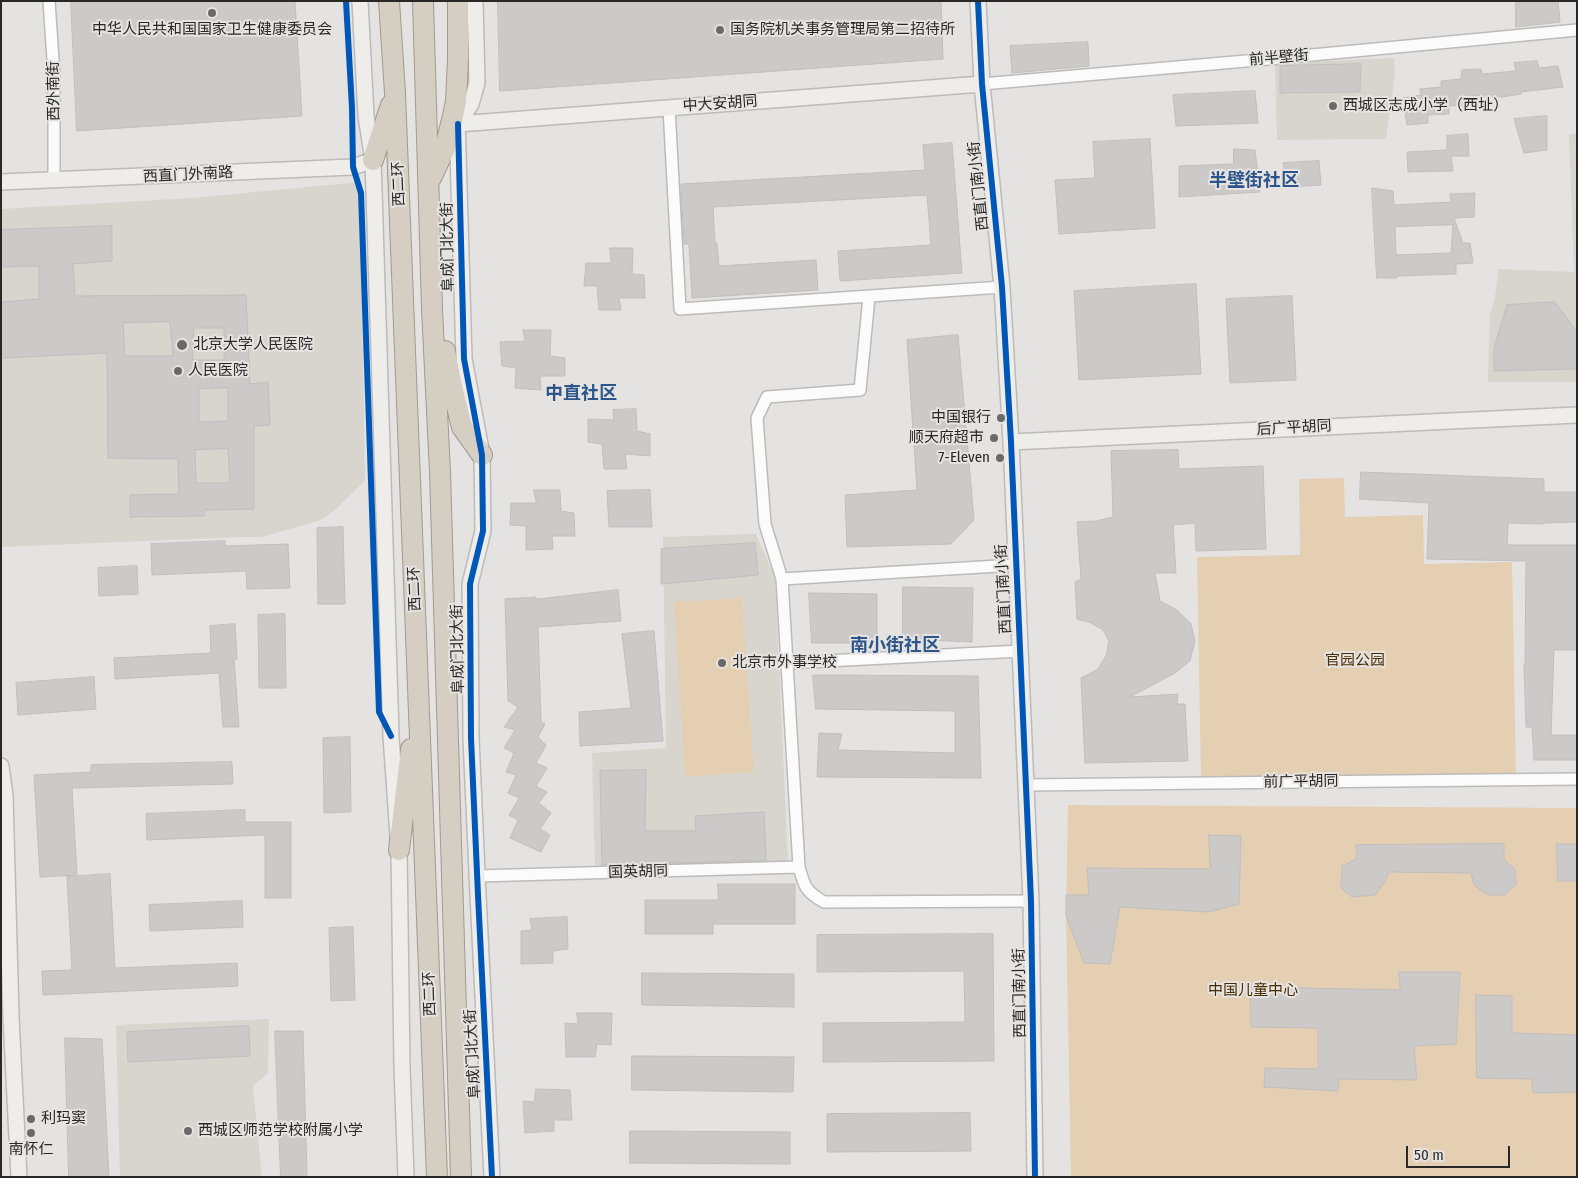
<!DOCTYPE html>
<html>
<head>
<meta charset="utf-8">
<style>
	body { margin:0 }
	#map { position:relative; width:1578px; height:1178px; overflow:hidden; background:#e5e3e2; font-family:"Fira Sans Condensed",sans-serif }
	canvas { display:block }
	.frame { position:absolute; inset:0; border:2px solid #292827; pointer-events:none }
	.scale { position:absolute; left:1406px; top:1146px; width:104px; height:22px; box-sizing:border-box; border:2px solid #292827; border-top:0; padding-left:6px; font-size:15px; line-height:18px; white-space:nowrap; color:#292827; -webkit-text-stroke:4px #e6e3e1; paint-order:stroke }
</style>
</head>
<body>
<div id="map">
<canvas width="1578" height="1178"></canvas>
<div class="frame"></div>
<div class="scale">50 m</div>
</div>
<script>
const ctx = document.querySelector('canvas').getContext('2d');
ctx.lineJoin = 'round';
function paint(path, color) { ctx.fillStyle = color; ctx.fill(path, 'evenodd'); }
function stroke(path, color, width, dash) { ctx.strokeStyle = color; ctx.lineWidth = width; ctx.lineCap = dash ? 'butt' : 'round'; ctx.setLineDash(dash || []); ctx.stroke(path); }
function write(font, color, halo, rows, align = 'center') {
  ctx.font = font + ' "Fira Sans Condensed","Noto Sans SC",sans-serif'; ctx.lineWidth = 4; ctx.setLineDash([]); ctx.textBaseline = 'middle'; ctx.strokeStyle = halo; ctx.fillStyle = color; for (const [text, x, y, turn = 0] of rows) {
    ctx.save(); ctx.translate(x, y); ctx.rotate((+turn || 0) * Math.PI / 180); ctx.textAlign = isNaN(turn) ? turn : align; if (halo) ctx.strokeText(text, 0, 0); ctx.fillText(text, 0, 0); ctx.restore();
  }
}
paint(new Path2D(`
	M1394 58 1395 73 1386 139 1277 140 1275 63Z
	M1569 134H1577V382H1488L1490 315 1495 296 1499 269 1574 272Z
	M360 182 365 481 337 508 321 520 262 537H243L1 547V209L192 198Z
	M756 534 775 578 788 861 595 868 592 753 666 748 663 537Z
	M269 1019 268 1073 253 1086 262 1177H120L116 1025Z`), '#d8d4ce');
paint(new Path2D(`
	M1344 478 1345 517 1423 515 1424 564 1512 562 1516 777 1201 782 1197 557 1300 555 1299 479Z
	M742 598 754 772 685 777 674 602Z
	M1068 805 1577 808V1177H1071L1066 916Z`), '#e4cfb3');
const building = new Path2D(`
	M71 1H295L302 116 77 131Z
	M498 1H941L943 59 500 91Z
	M1516 1H1558L1560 22 1516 27Z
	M1088 42 1089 66 1012 73 1010 46Z
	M1537 61 1539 68 1558 66 1563 87 1521 92V94L1502 97 1467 95 1466 105 1449 106V114L1428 115V123L1407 125 1403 98 1421 95 1420 89 1441 87V81L1461 79 1462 70 1481 69 1482 74 1516 71 1514 63Z
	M1361 64 1360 92 1280 93V66Z
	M1255 91 1258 123 1176 126 1173 95Z
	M1547 116V150L1524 153 1514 119Z
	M1468 134 1469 156H1451L1453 171 1408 172 1407 152 1447 150V136Z
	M1150 139 1155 228 1059 234 1055 180 1095 178 1093 142Z
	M952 143 962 273 840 281 838 251 931 245 927 195 713 207 715 243H717L719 266 816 260 818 290 692 298 689 244H684L681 184 925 170 923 145Z
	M1234 149 1255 150 1260 192 1179 197V166L1233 164Z
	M1319 161 1321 185 1288 187 1283 163Z
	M1372 188 1393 191 1394 205 1451 202 1450 194 1475 193 1474 217 1454 218 1463 243H1470L1473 263 1456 264V274L1397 276V278H1377ZM1453 225 1451 253 1396 255 1395 227Z
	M112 226V261L73 264 75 296 246 295 250 384 268 382 270 425 254 426V509L205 510 204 516 130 517V495L179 494 178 459 108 458 107 353 1 358V302L39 299V266L1 267V230ZM170 322 173 356H125L123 323ZM194 328H224V360H193ZM228 388V421L199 422V389ZM228 449 230 483H196L195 450Z
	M610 248H633L632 274 644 275 645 298H619L621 310H599L597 286H584L586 263H611Z
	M1196 284 1201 374 1079 380 1074 291Z
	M1292 296 1296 380 1230 383 1226 299Z
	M1555 302 1577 332V369L1494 371V349L1507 305Z
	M523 330H551L550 356 565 358V376H540L541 390 515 388 516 368 502 366 500 342 525 341Z
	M958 335 974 520 951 544 847 547 845 495 917 490 907 340Z
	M636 409 637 431 650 434V456L625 454 627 469H604L602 444 588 442V419L614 420 613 410Z
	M1178 450 1179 469 1263 466 1266 549 1196 551 1195 523 1173 525 1176 573H1155L1160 601 1177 610 1191 624 1195 641 1190 661 1175 673 1130 697 1178 694 1177 704H1185L1188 761 1085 763 1081 678 1098 669 1106 656 1109 641 1103 630 1091 623 1077 619 1075 582 1081 579 1077 522 1096 521 1113 517 1111 451Z
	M1361 472 1544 479V492H1577V522L1544 523V524L1508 523 1507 545H1577V650H1554L1551 735H1577V760H1534L1532 727H1526L1524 664H1525L1526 561 1427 559 1429 503 1360 499Z
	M534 490H560L561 511 574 513 575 536H552L553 549 526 550V526L510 525 511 503H536Z
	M650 490 652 527H609L607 491Z
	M343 527 345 604H318L317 528Z
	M225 541V546L288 544 290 588 247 589 246 571 152 575 151 544Z
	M755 543 758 575 661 584V549Z
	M137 566 138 594 99 596 98 568Z
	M903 587 973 588 972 642 903 639Z
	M618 590 621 621 538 627 541 722 545 724 538 737 546 745 536 763 547 768 536 786 547 792 539 803 551 813 540 829 550 835 541 852 510 838 518 820 509 815 519 798 508 793 516 775 506 772 514 753 504 748 515 730 504 727 518 707 508 701 505 599 536 597V599Z
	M809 593 877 594V643H812Z
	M285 614 286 688H259L258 615Z
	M235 624 237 659H234L239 727H223L219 673 115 679 114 658 211 653 210 626Z
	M654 631 663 741 580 746 579 712 631 708 622 634Z
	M813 675 978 676 981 778 817 777 819 733 842 734 838 750 955 753V711L816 709Z
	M94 677 96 709 18 715 16 683Z
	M350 737 351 812 324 813 323 738Z
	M232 762 233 784 72 788 77 875 40 877 34 775 91 772V765Z
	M646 770 645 831H696L695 816 764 812 766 860 602 865 600 771Z
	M245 810V822H291V898H265V835L147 840 146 814Z
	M1209 835 1241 836 1239 904 1209 912 1120 907 1110 964 1084 963 1066 916V895H1089L1087 868 1210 869Z
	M1504 844V860L1515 869 1516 884 1505 895H1488L1474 885 1471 873 1389 872 1384 883 1375 895 1352 897 1341 888 1342 866 1357 859 1356 845Z
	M1557 844H1577V881H1558Z
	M110 874 115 968 237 963 238 986 43 995 42 971 72 970 67 877Z
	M718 884H795V924H713V934H645V900H718Z
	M242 901 243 927 150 931 149 905Z
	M567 917 568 949 553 951V963L521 964V931L532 930 530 919Z
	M353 927 355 1000 331 1001 329 928Z
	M993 934 994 1061 823 1062V1023L965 1022 964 971 817 972V935Z
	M1399 972H1460L1456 1044 1414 1046 1417 1080 1339 1079 1338 1091 1264 1087 1265 1068 1318 1069V1028L1251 1027 1250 987 1400 990Z
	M642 973 794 974V1007L642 1005Z
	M1476 995 1512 996V1033L1577 1035V1092L1533 1093 1532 1079 1477 1078Z
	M577 1013H612L611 1045 597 1044 595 1057H566L565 1023 578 1024Z
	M249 1026 250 1056 128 1062 127 1032Z
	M275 1031H303L307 1177H281Z
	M65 1038 102 1039 109 1177H69Z
	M632 1056 794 1057 793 1092 632 1090Z
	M536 1089 570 1090 572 1120H554V1131L525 1133 523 1101 534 1102Z
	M970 1113 971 1151 827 1152V1114Z
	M630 1131 790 1132V1164L630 1163Z`);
paint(building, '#cbcac9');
stroke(building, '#c0bebe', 1);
const street = new Path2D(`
	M49 1 54 74V181
	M982 84 1269 59 1577 30
	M669 108 680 309 1002 287
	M869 297 860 390 767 397 757 418 765 524 782 579 799 867C804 886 806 892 824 902L1031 901
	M782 579 1015 565
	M787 663 1021 651
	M1025 785 1577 779
	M477 876 799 867`);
const secondary = new Path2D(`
	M360 1 366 116 373 160 391 736 399 850 402 1067 406 1177
	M978 1 982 84 1002 287 1011 442 1031 901 1035 1177
	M457 117 464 359 482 455 483 531 470 584 471 738 478 895 492 1177
	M458 124 982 84
	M458 124 471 104 477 83 475 1
	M1 182 353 167 373 160
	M1011 442 1577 415
	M1 766 5 796 11 1017 19 1177`);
const highway = new Path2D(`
	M389 1 395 93 437 1177
	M423 1 432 309 440 472 461 1177
	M373 160 391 105
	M431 178 445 148 453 116 456 101 458 59V1
	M445 351 450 379 462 427 482 455
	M399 850 411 749`);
stroke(street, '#bcbbba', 14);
stroke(secondary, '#bcbbba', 18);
stroke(highway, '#a29a8e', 22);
stroke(street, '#fbfbfb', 11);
stroke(secondary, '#efedea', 15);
stroke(highway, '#d5cec3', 20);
stroke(new Path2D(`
	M346 1 352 108 353 167 361 193 379 712 391 736
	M978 1 982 84 1002 287 1011 442 1031 901 1035 1177
	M458 124 464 359 482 455 483 531 470 584 471 738 478 895 492 1177`), '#0057b8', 6);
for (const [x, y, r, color] of [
	[212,13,5,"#6b6968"],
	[720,30,5,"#6b6968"],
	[1333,106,5,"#6b6968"],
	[182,345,6,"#6b6968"],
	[178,371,5,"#6b6968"],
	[1001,418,5,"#6b6968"],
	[994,438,5,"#6b6968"],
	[1000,458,5,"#6b6968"],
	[722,663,5,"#6b6968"],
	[31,1119,5,"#6b6968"],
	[188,1131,5,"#6b6968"],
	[31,1133,5,"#6b6968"]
]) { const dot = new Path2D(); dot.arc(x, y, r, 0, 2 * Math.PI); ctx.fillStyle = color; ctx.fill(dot); stroke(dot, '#e6e3e1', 2); }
write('15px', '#292827', '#e6e3e1', [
	["中华人民共和国国家卫生健康委员会",212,30,"center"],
	["国务院机关事务管理局第二招待所",730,30],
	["西城区志成小学（西址）",1343,106],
	["北京大学人民医院",193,345],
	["人民医院",188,371],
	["中国银行",991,418,"right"],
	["顺天府超市",984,438,"right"],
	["7-Eleven",990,458,"right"],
	["北京市外事学校",732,663],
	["利玛窦",41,1119],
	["西城区师范学校附属小学",198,1131],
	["南怀仁",31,1150,"center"]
], 'left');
write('15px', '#292827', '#e6e3e1', [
	["前半壁街",1279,58,-5],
	["西外南街",54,91,-91],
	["中大安胡同",720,104,-4],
	["西直门外南路",188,175,-3],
	["西二环",399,184,-92],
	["西直门南小街",979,186,-96],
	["阜成门北大街",448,247,-91],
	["后广平胡同",1294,428,-3],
	["西二环",415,589,-92],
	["西直门南小街",1004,589,-93],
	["阜成门北大街",458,649,-91],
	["前广平胡同",1301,782,-1],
	["国英胡同",638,872,-2],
	["西直门南小街",1020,993,-91],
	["西二环",430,994,-92],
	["阜成门北大街",473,1054,-93]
]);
write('15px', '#492d00', '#e6e3e1', [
	["官园公园",1355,661],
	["中国儿童中心",1253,991]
]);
write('bold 18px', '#2c568b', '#e6e3e1', [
	["半壁街社区",1254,181],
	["中直社区",581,394],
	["南小街社区",895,646]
]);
</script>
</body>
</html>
